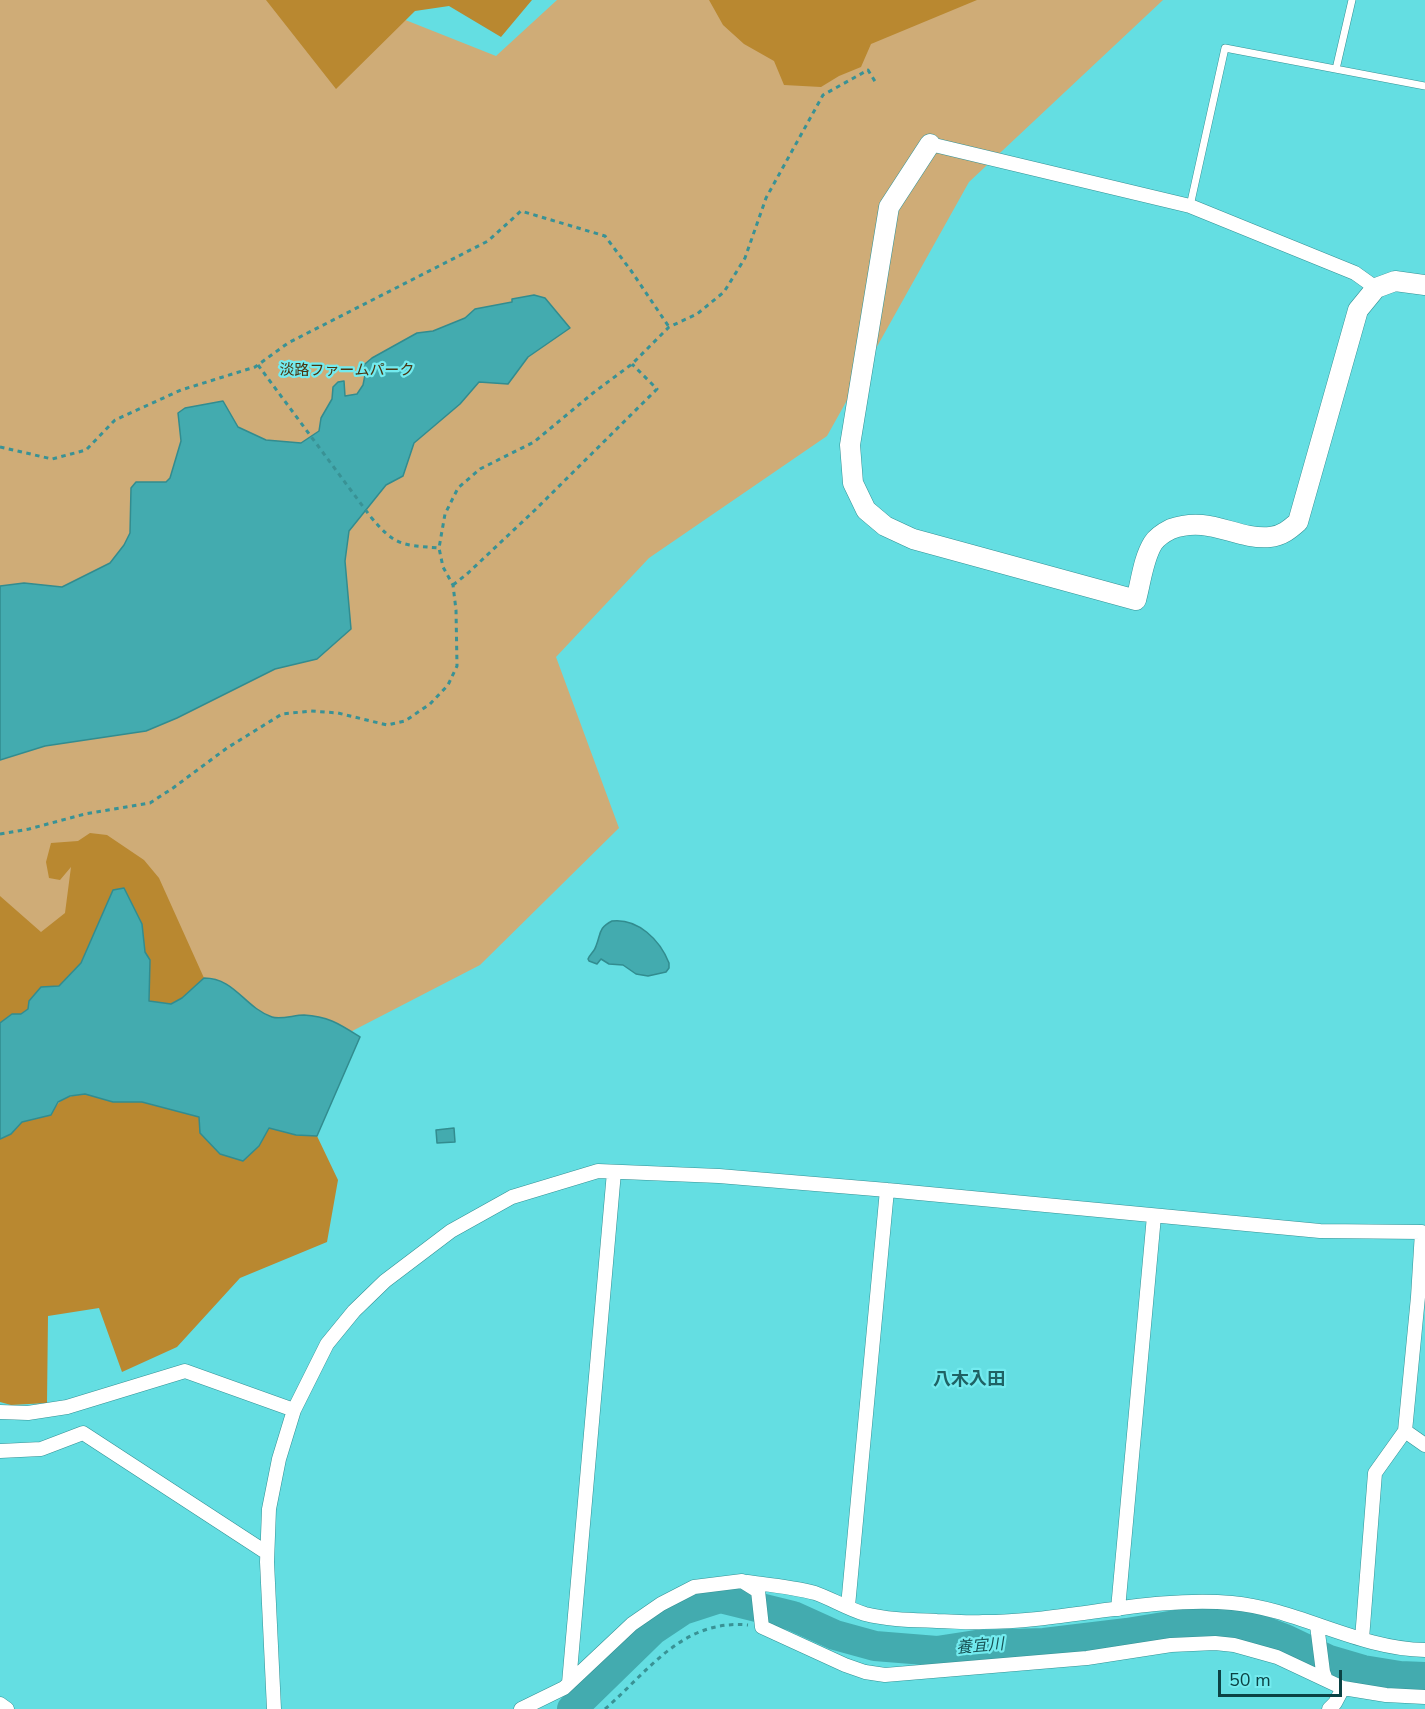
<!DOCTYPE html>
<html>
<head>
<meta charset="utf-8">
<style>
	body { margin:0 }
	#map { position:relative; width:1425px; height:1709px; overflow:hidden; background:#64dee2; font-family:"Nunito Sans",sans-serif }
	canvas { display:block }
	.scale { position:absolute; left:1218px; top:1670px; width:124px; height:27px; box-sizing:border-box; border:3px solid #0b4244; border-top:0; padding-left:8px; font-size:18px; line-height:21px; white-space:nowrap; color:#0b4244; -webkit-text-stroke:4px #73ebef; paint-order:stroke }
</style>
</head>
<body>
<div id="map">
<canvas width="1425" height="1709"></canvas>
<div class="scale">50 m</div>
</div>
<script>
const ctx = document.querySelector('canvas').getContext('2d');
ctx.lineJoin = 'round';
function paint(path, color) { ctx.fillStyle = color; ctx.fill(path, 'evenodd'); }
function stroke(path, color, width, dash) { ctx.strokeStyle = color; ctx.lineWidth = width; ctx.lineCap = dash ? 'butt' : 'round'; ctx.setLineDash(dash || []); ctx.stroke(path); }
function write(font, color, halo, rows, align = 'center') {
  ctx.font = font + ' "Nunito Sans","Noto Sans JP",sans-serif'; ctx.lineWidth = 4.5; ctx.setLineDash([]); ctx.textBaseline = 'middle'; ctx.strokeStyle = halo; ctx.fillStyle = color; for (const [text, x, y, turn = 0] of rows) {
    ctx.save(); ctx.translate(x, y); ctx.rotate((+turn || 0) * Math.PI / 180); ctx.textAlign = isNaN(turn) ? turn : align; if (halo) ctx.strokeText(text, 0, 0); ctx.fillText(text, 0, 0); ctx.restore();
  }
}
paint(new Path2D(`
	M0 0H355L496 56 557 0H1163L969 182 827 436 649 558 556 657 619 828 480 965 267 1075 0 1098Z`), '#cfac77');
paint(new Path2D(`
	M266 0H532L501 37 449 6 415 11 336 89Z
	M709 0H977L871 44 861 67 839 76 821 87 784 85 774 61 744 44 723 25Z
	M90 833 107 835 144 860 159 878 204 978 182 998 170 1004 149 1001 150 960 145 953 142 924 113 890 81 963 59 986 28 1009 21 1014H12L0 1023V896L41 932 65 913 71 867 60 880 49 878 46 862 51 843 78 841Z
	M85 1094 113 1102H142L199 1117 259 1146 269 1128 296 1135 317 1136 338 1180 327 1242 240 1278 177 1347 122 1372 99 1308 48 1316 47 1403 11 1405 0 1402V1139L11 1134 22 1122 51 1115C60 1097 65 1097 85 1094Z`), '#b98830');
const water = new Path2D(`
	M534 295 545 298 570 328 528 357 508 384 479 382 460 404 414 443 403 476 386 485 349 531 345 561 351 629 317 659 275 669 177 718 146 731 45 746 0 760V586L24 583 62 587 110 563 124 545 130 533 131 488 136 482H166L170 478 181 441 178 413 185 408 223 401 238 427 266 440 301 443 319 431 321 418 332 399 333 387 338 382 344 381 345 396 357 394 363 385 365 375 359 369 372 358 417 333 433 331 465 318 475 309 512 302V299Z
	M124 888 142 924 145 952 150 960 149 1001 171 1004 182 998 204 978C235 978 244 1007 272 1017 281 1020 294 1015 304 1015 328 1016 341 1025 360 1037L317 1136 296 1135 269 1128 259 1146 243 1161 220 1154 200 1133 199 1117 142 1102H113L85 1094 70 1096 58 1102 51 1115 22 1122 11 1134 0 1139V1023L12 1014H21L28 1009 29 1001 41 987 59 986 81 963 113 890Z
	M612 921C638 918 660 940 669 963V968L666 972 648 976 636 974 623 965 609 964 601 959 597 964 589 961 588 959C590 954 595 951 596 946 601 934 598 928 612 921Z
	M454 1128 455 1142 437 1143 436 1130Z`);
paint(water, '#43abaf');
stroke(water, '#328c8f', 1.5);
stroke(new Path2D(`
	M572 1709 653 1630 683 1610 720 1598 793 1616 835 1635 875 1646 937 1651 976 1645 1044 1643 1127 1633 1194 1622 1223 1624 1256 1628 1285 1639 1329 1660 1363 1670 1400 1676 1425 1677`), '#43abaf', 30);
const lane = new Path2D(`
	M1336 69 1352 0
	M1190 206 1225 48 1425 86`);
const street = new Path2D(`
	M930 144 1190 206 1355 273 1376 288
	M294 1410 327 1344 354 1311 385 1281 451 1231 512 1197 598 1171 719 1176 887 1190 1320 1231 1422 1232 1418 1297 1405 1431
	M0 1412 28 1413 67 1407 185 1371 294 1410 279 1459 269 1509 267 1562 274 1709
	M0 1451 41 1449 83 1433 267 1553
	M747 1582C770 1585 793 1587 815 1593 832 1599 848 1609 865 1614 889 1620 913 1620 937 1621 952 1621 968 1623 983 1622 1066 1622 1148 1596 1232 1603 1298 1609 1358 1649 1425 1650
	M848 1606 887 1190
	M1118 1609 1154 1216
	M1317 1625 1323 1672 1326 1680
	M1362 1639 1375 1473 1405 1431 1425 1445
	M569 1683 614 1172
	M0 1704 7 1709
	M521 1709 564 1688 632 1624 661 1604 694 1587 742 1581 758 1591 762 1627 845 1665 865 1672 885 1675 1087 1658 1171 1645 1215 1643 1234 1645 1277 1657 1343 1688 1386 1695 1425 1697
	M1329 1709 1335 1703 1343 1688`);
const secondary = new Path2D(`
	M930 144 889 207 850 445 853 483 866 510 885 526 913 539 1136 600C1141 582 1143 559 1153 543 1157 537 1165 532 1171 529 1210 515 1235 540 1270 537 1282 536 1290 529 1298 522L1358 310 1376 288 1395 281 1425 285`);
stroke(lane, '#349295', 8);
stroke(street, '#349295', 15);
stroke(secondary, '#349295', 21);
stroke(new Path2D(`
	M258 365 370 516C395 546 401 545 439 548
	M0 447 52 459 86 450 115 420 181 390 255 367 288 343 488 241 521 211 605 236 632 272 669 327
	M453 585 467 574 535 510 657 389 632 364
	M0 834 29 829 85 814 150 803 173 788 227 748 282 714 311 711 338 713 387 725 405 721 430 704 448 685 457 666 456 610 453 585 443 567 439 548 445 514 458 488 480 469 534 442 593 393 632 364 669 327 697 314 724 292 745 258 766 198 823 95 868 70 876 83
	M605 1709C649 1671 682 1619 748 1625`), '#399295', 3, [4.5, 4.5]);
stroke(lane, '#fff', 7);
stroke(street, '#fff', 14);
stroke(secondary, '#fff', 20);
write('15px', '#4b3611', '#73ebef', [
	["淡路ファームパーク",347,371]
]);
write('italic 16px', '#175254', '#73ebef', [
	["養宜川",980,1647,-5]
]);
write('bold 18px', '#1f6264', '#73ebef', [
	["八木入田",969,1381]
]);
</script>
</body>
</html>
